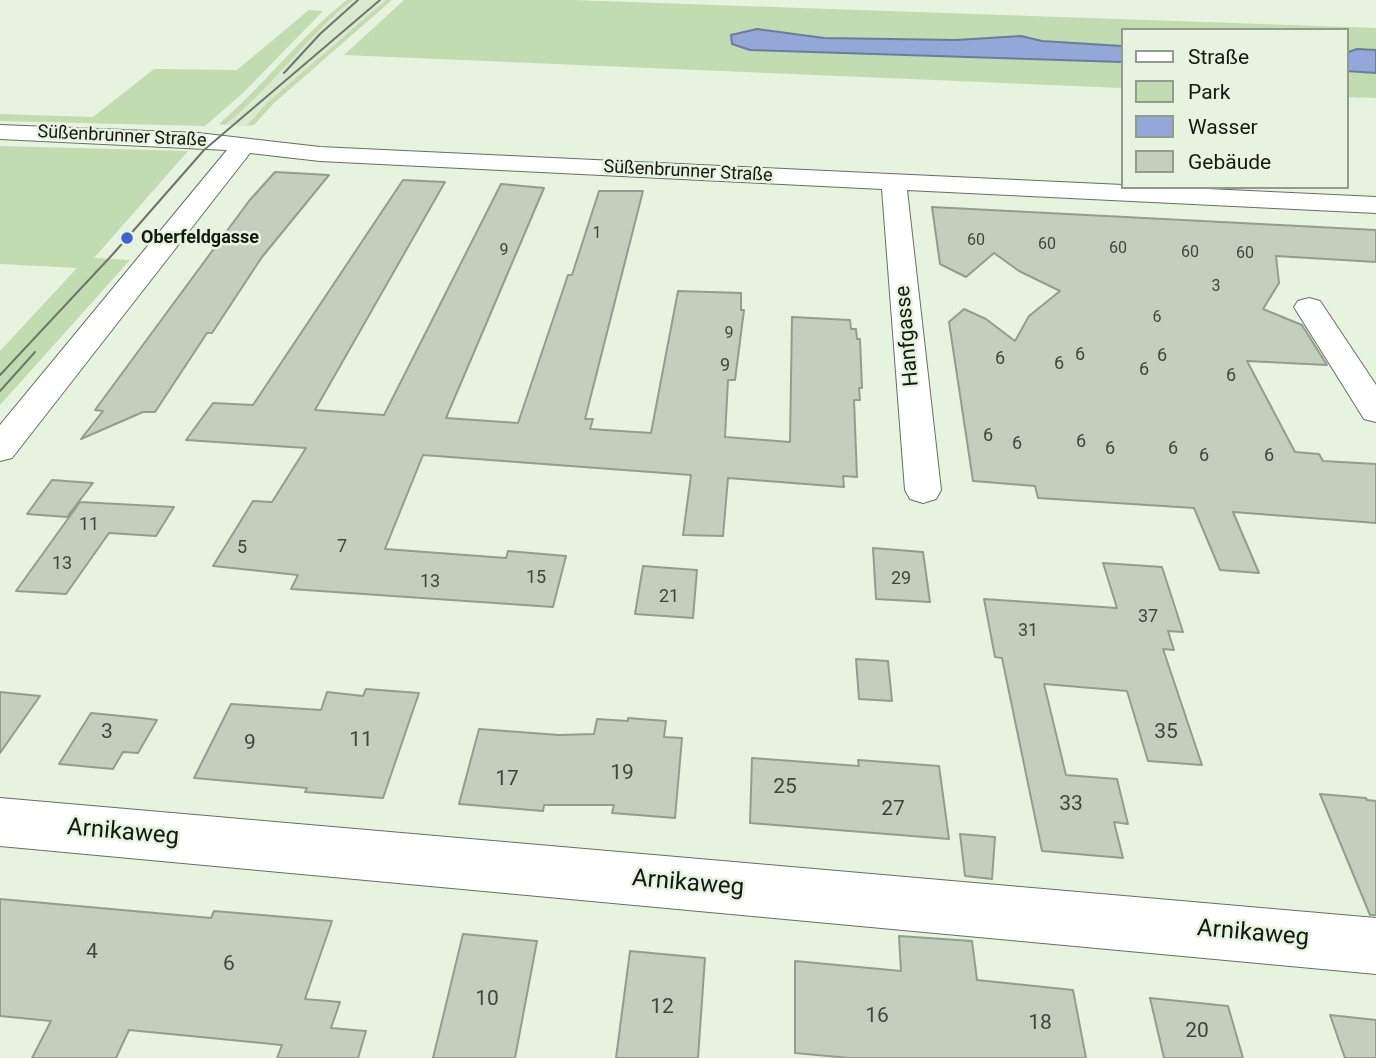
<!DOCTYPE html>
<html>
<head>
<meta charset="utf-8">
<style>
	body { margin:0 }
	#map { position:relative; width:1376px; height:1058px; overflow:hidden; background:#e6f3df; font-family:Roboto,sans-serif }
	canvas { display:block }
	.legend { position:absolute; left:1121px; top:28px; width:228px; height:161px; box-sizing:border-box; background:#e6f3df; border:2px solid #929c8d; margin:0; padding:9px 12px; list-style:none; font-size:21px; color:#151912 }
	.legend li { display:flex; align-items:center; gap:14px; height:35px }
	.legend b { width:35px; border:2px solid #929c8d }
</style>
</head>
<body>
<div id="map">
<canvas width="1376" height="1058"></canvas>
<ul class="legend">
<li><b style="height:9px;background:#fff"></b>Straße</li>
<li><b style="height:19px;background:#c0dcb0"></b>Park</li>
<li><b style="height:19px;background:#93a7d9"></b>Wasser</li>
<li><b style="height:19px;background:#c2cfbc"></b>Gebäude</li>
</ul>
</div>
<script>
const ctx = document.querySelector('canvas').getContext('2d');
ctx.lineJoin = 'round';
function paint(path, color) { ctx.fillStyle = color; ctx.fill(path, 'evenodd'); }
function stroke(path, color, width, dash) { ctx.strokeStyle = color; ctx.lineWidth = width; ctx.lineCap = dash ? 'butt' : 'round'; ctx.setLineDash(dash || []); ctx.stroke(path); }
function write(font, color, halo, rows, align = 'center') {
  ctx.font = font + ' Roboto,sans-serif'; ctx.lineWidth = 5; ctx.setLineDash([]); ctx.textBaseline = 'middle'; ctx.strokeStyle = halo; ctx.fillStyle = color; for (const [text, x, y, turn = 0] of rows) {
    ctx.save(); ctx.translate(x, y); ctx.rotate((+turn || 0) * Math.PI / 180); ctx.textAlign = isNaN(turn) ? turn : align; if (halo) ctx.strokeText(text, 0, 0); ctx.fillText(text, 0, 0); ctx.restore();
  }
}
paint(new Path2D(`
	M353 0H386L269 101 246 126 225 125 252 102 305 42Z`), '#d9ead0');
paint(new Path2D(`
	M347 0H353C305 37 272 88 225 125L219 124C264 85 300 37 347 0Z
	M386 0H392L274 103 254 125 246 126 269 101Z
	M404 0H572L1376 28V50L1357 49 1346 53V30H1122V46L1042 41 1021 36 956 40 824 38 757 30 732 44 750 50 1122 62V88L344 55Z
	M309 10 323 11 243 93 205 126 0 121V114L93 117 154 69 237 70Z
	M1346 71 1376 73V98L1346 97Z
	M0 146 188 151 94 258 130 260 0 405V351L77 268 0 264Z`), '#c0dcb0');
const water = new Path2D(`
	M757 29 824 38 956 40 1021 36 1042 41 1122 46V62L750 50 732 44 731 35Z
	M1357 49 1376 50V73L1346 71V53Z`);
paint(water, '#93a7d9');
stroke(water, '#6d7c9d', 2);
const building = new Path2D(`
	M275 172 329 175 262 257 212 333H207L155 412H143L81 439 103 411 95 410 249 201Z
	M403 180 445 182 315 410 384 415 501 184 544 188 446 418 518 423 568 275H572L599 191H643L585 419H593L590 429 651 433 678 291 741 293V310H744L735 380H728L725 437 790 442 792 317 850 320 851 329H856L857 339H860L862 388H859L860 400H854L857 477 843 476 844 487 728 478 723 536 683 535 691 475 423 455 385 549 506 558 508 551 566 556 553 607 291 589 298 575 213 566 253 501 272 502 306 448 186 440 213 403 253 405Z
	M932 207 1376 230V262L1276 256 1279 283 1263 309 1302 325 1327 365 1247 361 1295 452 1319 454 1323 461 1376 464V523L1233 512 1259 573 1220 570 1194 508 1038 498 1035 486 973 481 949 322 964 309 986 319 1015 341 1029 316 1060 291 1019 271 994 253 966 277 940 264Z
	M52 480 93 483 67 517 27 514Z
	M80 502 174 507 156 536 109 533 66 594 16 591Z
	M873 548 923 552 930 602 876 599Z
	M1103 563 1162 567 1183 632 1168 631 1174 650 1163 649 1202 765 1148 761 1127 691 1044 684 1066 775 1117 779 1128 824 1114 822 1123 858 1042 851 1002 658 995 657 984 599 1117 608Z
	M643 566 697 570 693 618 635 614Z
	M856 659 888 661 892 701 859 699Z
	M366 689 419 693 383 798 305 792 307 788 194 778 231 704 321 710 327 692 363 696Z
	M0 692 40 696 0 753Z
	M91 713 142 718 157 720 138 753 123 752 113 769 59 764Z
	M628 718 666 721 664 737 682 738 675 818 612 813 614 805H544L543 811 459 804 479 729 559 735 594 734 597 719 628 721Z
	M752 758 859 766 858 760 939 766 949 839 750 823Z
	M1320 794 1366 798 1367 800 1376 801V915H1370Z
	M960 834 995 837 992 879 965 876Z
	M0 899 211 918 214 911 332 921 305 999 340 1002 331 1028 366 1031 358 1058H277L282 1045 129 1030 116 1058H32L51 1021 0 1016Z
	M463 934 537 941 515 1058H433Z
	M899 936 972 941 977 980 1073 990 1086 1058H849L795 1053V961L901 971Z
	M630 951 705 958 698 1058H616Z
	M1150 998 1228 1006 1243 1058H1164Z
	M1330 1015 1376 1020V1058H1345Z`);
paint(building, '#c2cfbc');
stroke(building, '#929e8c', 2);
const minor = new Path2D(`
	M0 125 198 133 320 147 1376 197V213L907 190 941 490 936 499 923 503 910 499 905 490 882 189 320 161 250 153 12 458 0 461V425L227 150 0 139Z
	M1309 298 1320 301 1376 385V422L1364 419 1294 307 1298 301Z
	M0 798 1376 918V974L0 846Z`);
stroke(minor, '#65705f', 2);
paint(minor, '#fff');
stroke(new Path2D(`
	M284 73 320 34 358 0
	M0 375 113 254 204 150 380 0
	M0 391 35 352`), '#6e766a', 2);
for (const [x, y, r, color] of [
	[127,238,7,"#3f61d4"]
]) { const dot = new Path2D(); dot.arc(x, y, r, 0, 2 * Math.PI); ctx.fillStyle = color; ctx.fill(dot); stroke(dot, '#e6f3df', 2.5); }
write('16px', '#40463c', null, [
	["1",597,234],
	["60",976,241],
	["60",1047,245],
	["60",1118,249],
	["9",504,251],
	["60",1190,253],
	["60",1245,254],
	["3",1216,287],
	["6",1157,318],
	["9",729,334]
]);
write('18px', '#151912', '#e6f3df', [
	["Süßenbrunner Straße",122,137,3],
	["Süßenbrunner Straße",688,172,3]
]);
write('bold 18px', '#151912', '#e6f3df', [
	["Oberfeldgasse",141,238]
], 'left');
write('18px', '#40463c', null, [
	["6",1080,355],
	["6",1162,356],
	["6",1000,359],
	["6",1059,364],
	["9",725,366],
	["6",1144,370],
	["6",1231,376],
	["6",988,436],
	["6",1081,442],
	["6",1017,444],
	["6",1110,449],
	["6",1173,449],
	["6",1204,456],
	["6",1269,456],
	["11",89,525],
	["7",342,547],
	["5",242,548],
	["13",62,564],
	["15",536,578],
	["29",901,579],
	["13",430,582],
	["21",669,597],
	["37",1148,617],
	["31",1028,631]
]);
write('21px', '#151912', '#e6f3df', [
	["Hanfgasse",908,336,-95]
]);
write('21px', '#40463c', null, [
	["3",107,733],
	["35",1166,733],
	["11",361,741],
	["9",250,744],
	["19",622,774],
	["17",507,780],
	["25",785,788],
	["33",1071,805],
	["27",893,810],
	["4",92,953],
	["6",229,965],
	["10",487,1000],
	["12",662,1008],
	["16",877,1017],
	["18",1040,1024],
	["20",1197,1032]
]);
write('24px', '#151912', '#e6f3df', [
	["Arnikaweg",123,833,5],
	["Arnikaweg",688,884,5],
	["Arnikaweg",1253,934,5]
]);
</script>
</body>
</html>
